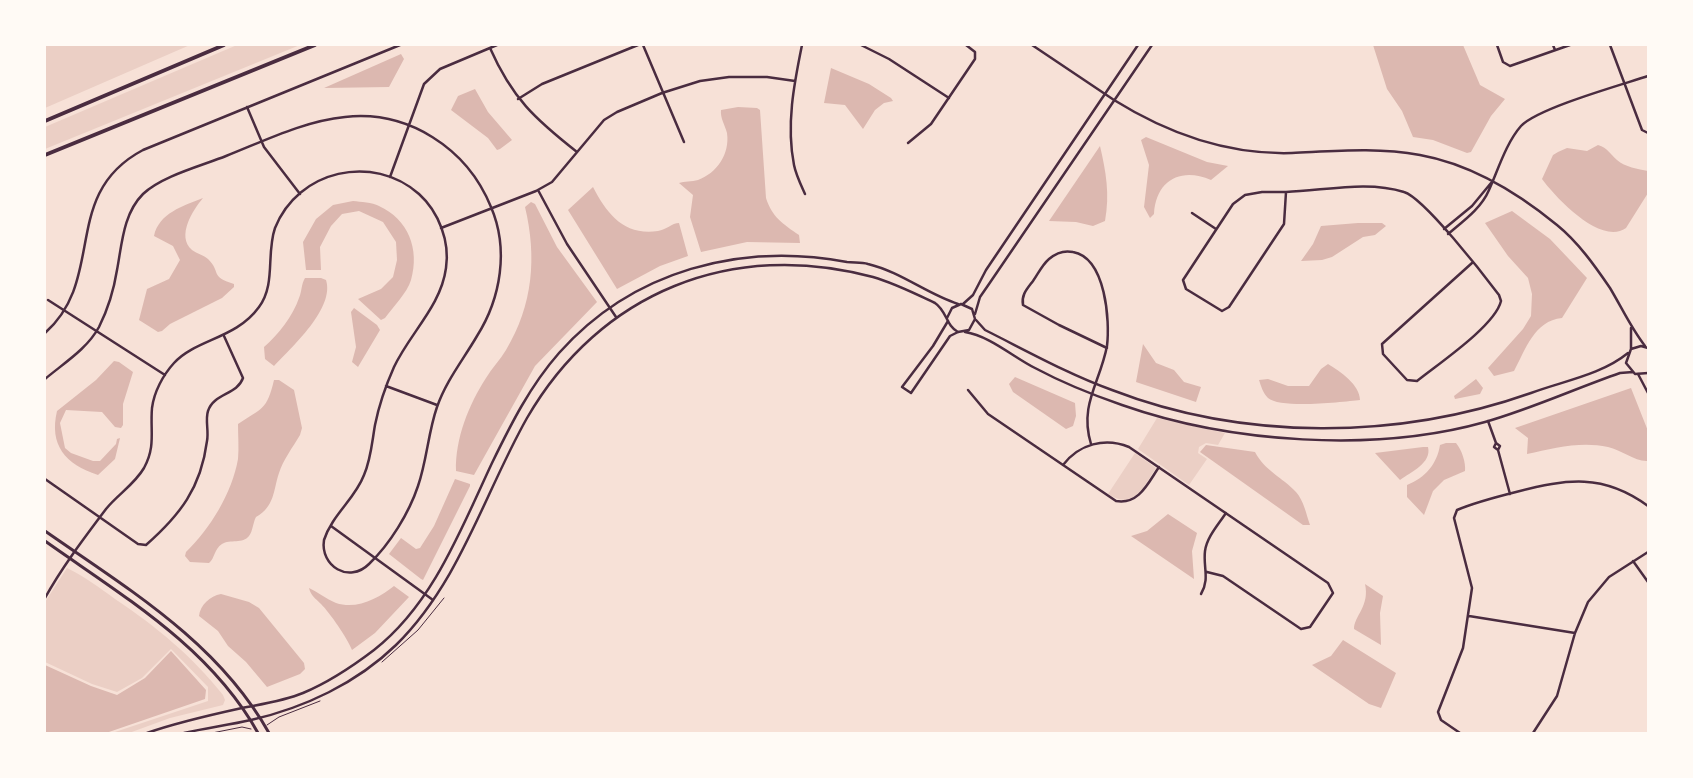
<!DOCTYPE html>
<html>
<head>
<meta charset="utf-8">
<style>
	body { margin:0 }
	#map { position:relative; width:1693px; height:778px; overflow:hidden; background:#f7e1d7; font-family:Commissioner,sans-serif }
	canvas { display:block }
	.frame { position:absolute; inset:0; border:46px solid #fffaf5; pointer-events:none }
</style>
</head>
<body>
<div id="map">
<canvas width="1693" height="778"></canvas>
<div class="frame"></div>
</div>
<script>
const ctx = document.querySelector('canvas').getContext('2d');
ctx.lineJoin = 'round';
function paint(path, color) { ctx.fillStyle = color; ctx.fill(path, 'evenodd'); }
function stroke(path, color, width, dash) { ctx.strokeStyle = color; ctx.lineWidth = width; ctx.lineCap = dash ? 'butt' : 'round'; ctx.setLineDash(dash || []); ctx.stroke(path); }
paint(new Path2D(`
	M45 45H190L45 108Z
	M237 45H300L45 149V127Z
	M1157 418 1225 433 1218 445 1206 443 1199 447 1198 453 1207 459 1189 485 1138 449Z
	M1135 453 1156 468C1144 486 1134 511 1108 494Z
	M67 568C84 576 100 588 115 599 157 627 192 656 223 695L225 700 223 705 170 718 129 733H112L208 701V687L171 649 142 678 117 692 92 684 45 662V602Z`), '#ebcfc5');
paint(new Path2D(`
	M1373 45H1463L1480 85 1505 99 1491 116 1471 152 1467 153 1433 140 1413 137 1402 111 1387 89Z
	M401 54 404 59 389 87 324 88Z
	M831 68 869 84 891 98 893 101 884 103 875 110 863 129 845 105 824 103Z
	M475 89 488 112 512 140 500 149 497 150 488 138 451 110 458 96Z
	M738 107 757 108 760 110 766 198C772 217 783 224 799 235L800 243 747 242 701 252 690 217 693 195 679 183C684 181 692 182 698 180 717 173 730 154 727 133 725 125 720 118 721 110Z
	M1146 137 1207 162 1228 166 1211 180C1181 167 1156 180 1154 214L1150 218 1144 207 1149 165 1141 140Z
	M1598 145C1608 148 1610 154 1617 160 1625 167 1638 169 1648 171V193L1626 228C1601 246 1556 198 1542 179L1553 155 1558 152 1567 148 1587 151Z
	M1100 146C1106 172 1110 194 1105 221L1093 226 1076 222 1049 221Z
	M593 187C607 214 624 236 658 231 666 230 672 223 679 223L688 256 660 266 617 289 568 210Z
	M203 198C193 210 176 236 192 250 197 254 204 255 208 259 222 273 209 276 234 284V287L222 298 170 324 162 331 158 332 139 320 147 289 169 279 180 260 173 246 154 236C159 213 183 206 203 198Z
	M353 201C361 202 372 202 379 206 408 219 420 249 411 280 407 293 393 307 385 318L381 320 358 299 381 289 393 277 397 260 396 242 383 222 359 211 342 214 331 226 320 247 321 270H306L303 242 316 219 333 205Z
	M531 202 535 204 557 247 597 302 535 366 474 475 456 471C455 439 469 404 486 378 492 368 500 360 506 350 533 305 537 257 525 207Z
	M1512 211 1550 239 1587 278 1562 318C1534 321 1526 349 1514 371L1494 376 1488 368 1523 329 1531 316 1532 294 1528 278 1508 256 1485 223Z
	M1358 223H1382L1386 226 1375 235 1363 237 1332 257 1322 260 1301 261 1313 244 1321 226Z
	M305 278H321L326 280C335 308 292 347 274 366L265 359 264 347C278 335 293 316 299 298 302 291 301 285 305 278Z
	M354 308 377 325 380 330 358 367 352 362 356 347 351 312Z
	M1143 344 1156 363 1174 370 1184 382 1201 387 1196 402 1136 382Z
	M114 361 119 362 133 372 123 404V425L121 428 115 427 102 412 66 410 60 423 65 448 71 453 93 461H100L116 444 117 439 120 438 115 459 98 475C65 464 49 445 57 411L96 380Z
	M1328 364C1340 371 1360 385 1360 400 1343 402 1280 409 1268 398 1263 393 1261 386 1259 380L1268 379 1288 386H1309L1321 369Z
	M1015 377 1075 403 1076 416 1073 426 1066 429 1013 392 1009 384Z
	M1476 379 1483 388 1480 394 1455 399 1454 396Z
	M274 380H279L294 390 302 428 300 435C293 447 283 460 279 473 273 491 275 506 256 517 253 522 253 531 249 536 243 544 230 539 222 544 214 549 215 558 209 563L190 562 185 556 186 552C210 529 232 493 238 459 239 448 238 436 238 424 262 408 267 410 274 380Z
	M1631 388 1648 431V461C1635 462 1622 450 1608 447 1581 441 1554 448 1527 454L1528 438 1515 428Z
	M1446 443H1456C1462 450 1466 463 1465 471L1444 480 1433 491 1424 515 1407 497V485C1425 478 1437 464 1440 445Z
	M1206 445 1255 452C1265 471 1282 477 1296 492 1304 501 1306 514 1310 525H1303L1200 452Z
	M1423 447H1428C1432 463 1411 472 1400 480L1375 453Z
	M455 479 470 484V486L423 580 421 579 389 554 401 538 416 549 420 548 434 526Z
	M1168 514 1197 533 1192 551 1194 579 1131 536 1147 531Z
	M1365 584 1383 596 1380 613 1381 645 1354 629C1354 616 1370 606 1365 584Z
	M394 586 409 597 375 633 352 650C348 639 330 613 321 604 315 598 311 596 309 588 318 592 326 599 336 603 357 610 379 598 394 586Z
	M221 594 249 602 259 608 304 663 305 669 300 674 267 687 246 662 228 646 218 631 199 616C200 605 210 596 221 594Z
	M1343 640 1396 673 1381 708 1369 704 1312 665 1331 656Z
	M171 651 206 690 205 699 106 733H45V665L91 686 117 695 145 678Z`), '#dcb8b0');
stroke(new Path2D(`
	M382 662 418 630 444 598
	M267 725 279 717 320 701
	M212 733 242 727 251 729`), '#4a2c40', 1);
stroke(new Path2D(`
	M643 45 684 142
	M802 45C794 84 786 125 794 165 796 175 801 185 805 194
	M861 45 889 59 949 98
	M1032 45 1114 100
	M1497 45 1503 62 1510 66 1570 45
	M1553 45 1555 50
	M1610 45 1642 130 1648 133
	M490 48C512 98 535 119 577 152
	M518 99 542 84 638 45
	M247 107 264 147 300 194
	M908 143 931 124 975 59V52L966 45
	M390 177 424 84 440 69 497 45
	M538 190 567 244 616 317
	M1262 192H1286L1284 224 1229 307 1222 311 1186 289 1183 280 1233 204 1245 195Z
	M1286 192C1323 191 1367 180 1404 192 1424 198 1484 275 1499 295L1501 301C1495 326 1438 364 1417 381L1407 380 1383 354 1382 344 1472 263
	M1192 213 1216 229
	M441 228 536 191 552 182 604 120 617 112 662 93 700 81 729 77H767L795 81
	M1444 229 1472 206 1491 183
	M1448 234C1462 222 1481 209 1489 190 1498 170 1506 143 1521 126 1538 108 1621 85 1648 76
	M48 300 165 375
	M948 321 933 346 902 387 911 393 950 336 958 332
	M45 333C107 278 60 194 143 150L400 45
	M1638 374 1648 393
	M45 379C64 363 87 349 99 327 108 309 114 289 117 270 122 244 123 214 143 194 162 176 201 166 226 156 264 141 304 121 345 117 408 110 467 148 491 207 509 249 501 298 477 336 463 360 446 381 437 407 428 433 427 460 418 486 409 513 390 544 369 564 349 584 320 566 324 540 332 515 355 499 364 475 371 459 372 442 375 425 379 405 386 385 394 367 410 333 441 306 446 268 450 242 439 212 419 194 373 153 298 170 275 228 266 254 276 284 259 307 236 339 196 339 174 363 163 375 154 392 152 408 150 431 156 446 144 468 134 485 118 494 106 509 85 537 62 567 45 598
	M386 386 437 405
	M968 390 988 414 1116 501C1139 505 1148 483 1159 467
	M1488 421 1496 443 1500 446 1498 450 1510 494
	M1496 443 1494 447 1498 450
	M1091 444C1079 405 1100 383 1107 346 1110 321 1106 258 1073 252 1064 250 1056 253 1049 259 1042 265 1038 274 1033 281 1027 289 1021 295 1023 305L1059 325 1107 348
	M1063 465C1079 444 1105 437 1129 447L1328 583 1333 593 1310 627 1301 629 1223 576 1207 572
	M45 479 138 544 146 545C180 515 201 488 207 441 209 431 205 420 208 411 214 393 237 395 243 378L224 336
	M331 526 433 600
	M1633 561 1648 582
	M1201 594C1210 579 1203 567 1205 551 1207 537 1218 525 1226 513
	M1469 616 1575 633
	M1460 733 1441 720 1438 712 1463 648 1472 588 1454 518 1457 510C1476 502 1496 497 1516 492 1567 479 1603 473 1648 506
	M1533 733 1557 696 1575 633 1588 602 1609 577 1648 552`), '#4a2c40', 2.5);
stroke(new Path2D(`
	M1114 100C1167 133 1228 155 1292 153 1336 151 1377 147 1420 155 1470 164 1518 193 1557 225 1578 242 1595 266 1610 288 1622 308 1631 328 1645 346
	M963 304 973 295 986 270 1138 45
	M975 314 980 297 989 284 1152 45
	M976 320 985 330C1027 351 1068 374 1112 390 1244 441 1398 440 1531 393 1563 381 1601 375 1628 353
	M1631 328V349
	M965 332C990 336 1013 357 1035 368 1063 383 1093 395 1122 405 1230 443 1375 453 1485 422 1531 409 1574 389 1620 373L1633 372
	M1648 348 1641 346 1631 349 1626 363 1635 374 1648 373
	M147 733C178 722 210 715 242 708 262 704 284 701 303 693 327 683 353 666 374 650 433 604 461 529 492 463 511 424 530 386 559 353 633 270 741 242 847 262 854 263 861 262 868 264 901 272 927 294 958 304
	M184 733C206 728 229 725 251 720 304 708 357 683 396 645 460 582 484 494 527 418 600 292 732 239 873 277 894 283 916 294 935 303 947 311 946 326 958 332L969 330 975 319 972 309 961 304 952 308 947 318`), '#4a2c40', 2.5);
stroke(new Path2D(`
	M45 531C128 589 218 642 269 733
	M45 541C124 597 210 647 258 733`), '#4a2c40', 3);
stroke(new Path2D(`
	M45 121 224 45
	M45 155 315 45`), '#4a2c40', 4);
</script>
</body>
</html>
